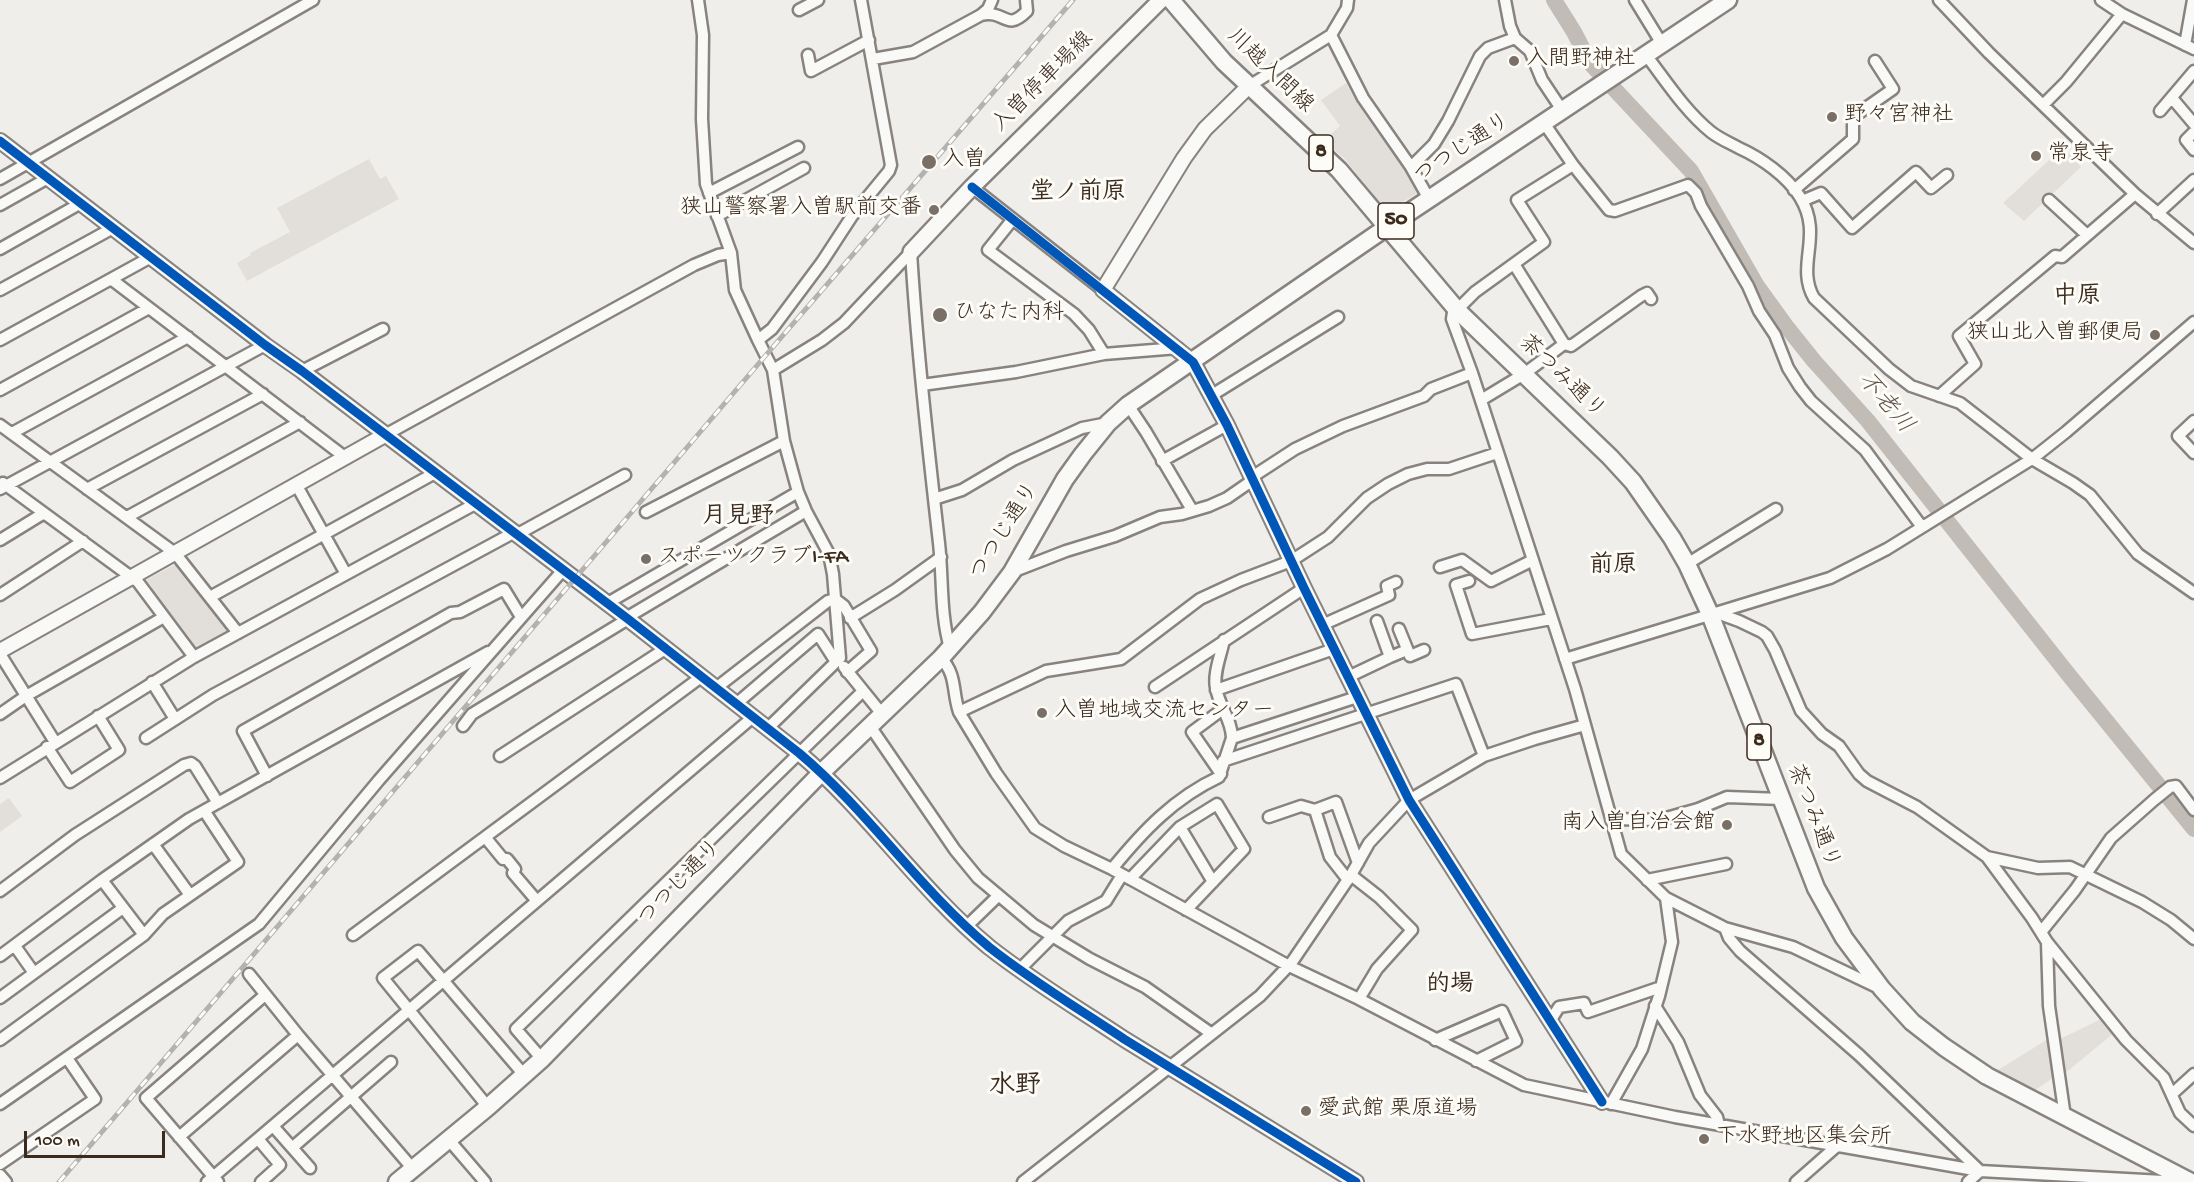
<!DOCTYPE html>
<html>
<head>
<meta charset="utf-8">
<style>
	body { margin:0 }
	#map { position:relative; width:2194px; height:1182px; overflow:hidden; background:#f0eeeb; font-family:"Gochi Hand",sans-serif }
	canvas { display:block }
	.scale { position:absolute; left:24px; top:1131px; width:141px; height:27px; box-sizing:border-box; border:3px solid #3b2a1e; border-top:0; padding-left:8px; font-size:18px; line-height:21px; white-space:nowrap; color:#3b2a1e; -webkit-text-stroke:4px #fdfcf7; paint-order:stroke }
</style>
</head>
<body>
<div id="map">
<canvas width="2194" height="1182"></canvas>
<div class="scale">100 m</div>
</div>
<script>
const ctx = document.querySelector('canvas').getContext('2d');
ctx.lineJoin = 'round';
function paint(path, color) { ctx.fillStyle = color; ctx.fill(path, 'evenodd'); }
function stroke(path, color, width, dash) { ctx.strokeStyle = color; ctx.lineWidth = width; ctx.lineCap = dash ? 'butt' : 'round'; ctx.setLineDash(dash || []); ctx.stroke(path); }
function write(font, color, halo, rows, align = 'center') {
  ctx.font = font + ' "Gochi Hand","Klee One",sans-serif'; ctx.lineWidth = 6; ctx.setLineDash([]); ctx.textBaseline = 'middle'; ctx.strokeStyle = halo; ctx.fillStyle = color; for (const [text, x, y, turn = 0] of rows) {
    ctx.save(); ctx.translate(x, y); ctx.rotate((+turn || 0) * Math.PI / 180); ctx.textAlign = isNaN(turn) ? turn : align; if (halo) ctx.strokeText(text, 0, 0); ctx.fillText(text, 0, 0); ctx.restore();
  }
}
paint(new Path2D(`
	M1346 83C1367 123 1397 152 1419 192L1393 208 1383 207 1344 158 1323 141 1340 126 1321 100Z
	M2063 147 2081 167 2024 221 2003 203Z
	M369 159 380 179 386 176 399 199 247 281 237 263 251 255 250 253 290 232 277 208Z
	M176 564 181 571 184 569 230 631 198 650 193 649 149 590 152 587 146 580Z
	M9 798 22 816 0 832V804Z
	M2103 1018 2114 1033 2064 1074 2058 1040Z
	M2048 1039 2051 1040 2057 1075 2034 1091 1998 1072V1070Z`), '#e2dfda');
stroke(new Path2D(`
	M1554 0 1574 32 1590 63 1691 171 1757 286 1786 326 1814 361 1868 421 2068 674 2194 829`), '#c2bcb6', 16);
const minor = new Path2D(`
	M698 0 703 35 702 119 706 184 731 253 735 290 758 340 772 329 822 262 852 216 889 171 891 165 861 0
	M1505 0 1510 26 1515 38 1530 51 1542 80 1562 110
	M1635 0 1662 44
	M1939 0 1989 53 2135 194 2194 243
	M2101 0 2122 14 2194 49
	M799 10 818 0
	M981 15C1006 9 1005 33 1027 11L1026 0
	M1331 35 1363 98 1411 167 1429 199
	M2185 45 2193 0
	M808 55 811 71 869 40
	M1646 55C1666 81 1685 111 1711 132 1720 139 1730 143 1739 148 1761 158 1787 176 1800 197 1824 236 1795 265 1814 298L1889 369 1911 386 1960 403 2032 459 2073 483 2090 495 2138 554 2194 593
	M873 59 913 52 981 15 988 9 992 0
	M1249 86 1331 35 1347 8 1348 0
	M2172 98 2194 124
	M2043 105 2066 82 2122 14
	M2160 111 2194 71
	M1544 123 1573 165 1609 210 1615 211 1688 185 1696 193 1701 206 1748 286 1759 311 1775 335 1788 368 1800 387 1811 401 1865 450 1922 527
	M2194 132 2186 140 2194 150
	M1411 167 1434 144 1448 121 1480 56 1488 48 1515 38
	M0 179 313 0
	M972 187 1103 290
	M1794 190 1853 139V117L1893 89 1875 61
	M709 193 798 147
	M2049 200 2087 235
	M1802 201 1821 193 1852 228 1916 172 1931 188 1947 175
	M0 205 48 178
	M2157 214 2194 180
	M717 216 804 168
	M1013 219 988 250 1074 314 1089 330 1104 354
	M0 249 81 203
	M911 252C917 349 928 446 939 543 943 578 940 614 950 648
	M1514 264 1564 344
	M111 279 346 458
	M0 290 113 228
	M1454 306 1452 319 1472 373 1575 689 1621 854 1666 898 1672 942 1659 996 1642 1049 1611 1104
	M1457 310 1475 292 1544 242 1517 200 1573 165
	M0 340 151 257
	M758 340 773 370 784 441 798 492 806 511 829 554 833 574 840 658 768 728
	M773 370 822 340 844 323 911 252
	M302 371 383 329
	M922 385 1016 372 1104 354 1178 348
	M0 390 149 308
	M1212 395 1338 317
	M1939 396 1975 364 1959 336 2055 256 2062 257 2135 194
	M1481 400 1524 374 1564 344 1571 346 1641 296 1647 293 1651 299
	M1128 405 1146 432 1192 510
	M2194 421 2178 436 2194 453
	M0 425 175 553 238 633
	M12 433 188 337
	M385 435 694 265 718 255 731 253
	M1162 461 1227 425
	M1252 477 1295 449 1343 426 1424 396 1431 389 1472 373
	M3 483 138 582 194 657
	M297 486 346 574
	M0 489 265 345
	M87 489 263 394
	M934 499 962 490 1013 460 1082 428 1108 423
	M646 512 784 441
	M127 517 300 422
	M516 535 625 475
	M0 540 44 513
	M1687 564 1776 509
	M1440 567 1462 560 1491 581 1533 560
	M1012 572 1066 551 1115 536 1160 517 1182 514 1209 506 1227 498 1253 480
	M1469 581 1456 585 1472 634 1551 619
	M0 595 83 541
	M210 597 435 473
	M606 604 798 492
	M1717 613 1739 621 1762 632 1767 636 1775 650 1801 711 1822 734 1839 746 1859 774 1867 781 1917 807 1987 857 2032 918 2047 942 2126 1040 2164 1078 2180 1113 2194 1126
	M626 618 806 511
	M850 618 895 590 941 557
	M1377 621 1390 657 1407 650
	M1322 625 1389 595 1387 586 1396 582
	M1399 629 1410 656 1424 650
	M1224 640C1221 655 1213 673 1216 688 1219 706 1232 720 1232 738
	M0 654 55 742
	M941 658C957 675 952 691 959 712L996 773 1035 828 1064 846 1112 869 1289 966 1359 999 1524 1085 1675 1117 1980 1171 2163 1181 2179 1176
	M1565 659 1830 578 1887 549 2032 459 2066 432 2194 322
	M844 667 882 714
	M1348 677 1390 657
	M152 682 175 719
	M1155 687 1304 588
	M716 688 828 601 835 599 844 606 871 651 847 672
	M1216 690 1334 649
	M736 704 818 634 836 662
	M959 712 1046 671 1121 659 1200 599 1241 580 1291 561 1328 537 1367 498 1388 484 1408 474 1427 469H1449L1497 453
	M0 714 26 696 164 617
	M463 726 472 714 628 619
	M870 726 955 850 978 878 1034 925 1090 959 1145 987 1212 1034
	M146 738 213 695 513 533
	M47 747 70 782 119 750 98 716
	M500 756 665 649
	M1223 761 1456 684 1484 756
	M1221 774 1192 732 1223 709
	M267 776 243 731 451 613 460 612 504 589 521 617
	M0 778 194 657 475 504
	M1315 810 1336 802 1358 863
	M1269 817 1301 806 1315 810 1330 857 1348 880
	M1611 819 1659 820 1698 809 1727 797 1781 799
	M1180 827 1213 882
	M485 837 503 859H507L515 869 513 873 537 901
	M153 844 190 895
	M1987 857 2038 868 2070 867 2142 902 2171 920 2194 939
	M1112 869C1143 831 1174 798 1219 777L1232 738 1357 697
	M1351 875 1379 897 1412 930 1377 969 1359 999
	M1130 879 1180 827 1217 804 1244 849 1186 910
	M102 880 144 935
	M1647 880 1726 864
	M0 891 75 835 184 765 191 763 195 766 218 803
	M1666 898 1725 928 1793 947 1879 988
	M966 927 998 896
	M1725 928 1729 938 1740 951 1859 1055 1980 1171 1968 1182
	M2041 932 2075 890 2111 838 2154 800 2170 787 2176 786 2194 810
	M353 935 701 677
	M2047 942 2049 1006 2065 1117
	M15 946 34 973
	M0 956 102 880 189 819 488 652
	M1019 970 1068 921 1106 901 1122 875
	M249 974 298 1035
	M0 998 123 908
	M1655 1006 1678 1042 1700 1095 1717 1117 1719 1125
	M1551 1020 1559 1007 1584 1003 1588 1012 1661 987
	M0 1040 144 935 163 914 238 862 205 812
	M1435 1040 1502 1011 1516 1041 1476 1061
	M542 1059 516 1029 862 692
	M2172 1094 2194 1074
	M0 1104 259 924 379 780 563 570
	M488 1107 383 978 418 951 525 1076
	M273 1126 310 1168
	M179 1137 298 1035 413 1169
	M258 1139 280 1165 261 1182
	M449 1140 485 1182
	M293 1147 391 1062
	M0 1164 95 1099 67 1058
	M0 1175 6 1182
	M207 1182 753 717
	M218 1182 146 1098 265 995
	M1023 1182 1260 996 1292 962 1351 875 1369 843 1409 800 1484 756 1535 739 1585 725
	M1796 1182 1838 1145`);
const tertiary = new Path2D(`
	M1249 86 1205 129 1184 158 1103 290 1193 362 1227 425 1304 588 1409 800 1602 1102
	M0 141 265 345 302 371 628 619 799 753C868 811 919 889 989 947 1032 981 1079 1009 1124 1039 1201 1087 1279 1134 1356 1182
	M0 651 385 435`);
const secondary = new Path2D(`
	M911 252 972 187 1161 0`);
const primary = new Path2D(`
	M1171 0 1224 62 1339 170 1457 310 1610 457 1633 482 1672 538 1687 564 1710 614 1816 888 1844 938 1882 989 1912 1022 1944 1047 1987 1076 2191 1182
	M397 1182 488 1107 542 1059 822 772 941 658 982 612 1012 572 1065 479 1083 454 1108 423 1128 405 1387 227 1728 0`);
stroke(minor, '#88837f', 15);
stroke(tertiary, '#88837f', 18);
stroke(secondary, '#88837f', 20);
stroke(primary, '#88837f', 21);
stroke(minor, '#f9f9f7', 10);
stroke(tertiary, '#f9f9f7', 14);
stroke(secondary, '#f9f9f7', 15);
stroke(primary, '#f9f9f7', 16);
const rail = new Path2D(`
	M59 1182 766 355 1073 0`);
stroke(rail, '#b4b2b0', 5);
stroke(rail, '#fdfcf7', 3, [9]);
stroke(new Path2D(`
	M0 141 265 345 302 371 628 619 799 753C868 811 919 889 989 947 1032 981 1079 1009 1124 1039 1201 1087 1279 1134 1356 1182
	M972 187 1193 362 1227 425 1304 588 1409 800 1602 1102`), '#0057b8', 9);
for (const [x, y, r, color] of [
	[1514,61,6,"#7a6f66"],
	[1832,117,6,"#7a6f66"],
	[2036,156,6,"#7a6f66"],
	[929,162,8,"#7a6f66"],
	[934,210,6,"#7a6f66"],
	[940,315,8,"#7a6f66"],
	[2155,335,6,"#7a6f66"],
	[646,559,6,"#7a6f66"],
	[1042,713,6,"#7a6f66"],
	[1727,825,6,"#7a6f66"],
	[1306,1111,6,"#7a6f66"],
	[1704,1139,6,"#7a6f66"]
]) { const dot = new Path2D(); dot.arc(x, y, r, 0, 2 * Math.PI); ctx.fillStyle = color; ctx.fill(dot); stroke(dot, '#fdfcf7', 2); }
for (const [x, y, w] of [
	[1321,153,24],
	[1396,221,36],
	[1759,742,24]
]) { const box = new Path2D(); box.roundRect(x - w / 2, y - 18, w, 36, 4.5); ctx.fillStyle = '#fdfcf7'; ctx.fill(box); stroke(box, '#3b2a1e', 1.5); }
write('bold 21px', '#3b2a1e', null, [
	["8",1321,153],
	["50",1396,221],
	["8",1759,742]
]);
write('22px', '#3b2a1e', '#fdfcf7', [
	["入間野神社",1526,61],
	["野々宮神社",1844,117],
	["常泉寺",2048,156],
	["入曽",942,162],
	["狭山警察署入曽駅前交番",922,210,"right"],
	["ひなた内科",954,315],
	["狭山北入曽郵便局",2143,335,"right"],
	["スポーツクラブI-FA",658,559],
	["入曽地域交流センター",1054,713],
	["南入曽自治会館",1715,825,"right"],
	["愛武館 栗原道場",1318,1111],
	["下水野地区集会所",1716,1139]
], 'left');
write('22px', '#3b2a1e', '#fdfcf7', [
	["川越入間線",1269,72,44],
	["入曽停車場線",1044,83,-45],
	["つつじ通り",1463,150,-33],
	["茶つみ通り",1561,378,44],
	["つつじ通り",1006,532,-58],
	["茶つみ通り",1812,817,69],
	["つつじ通り",681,884,-46]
]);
write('bold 24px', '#3b2a1e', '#fdfcf7', [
	["堂ノ前原",1078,194],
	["中原",2077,298],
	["月見野",738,518],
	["前原",1613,567],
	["的場",1450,986]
]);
write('italic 24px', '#63554b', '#fdfcf7', [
	["不老川",1884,404,50]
]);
write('bold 26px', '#3b2a1e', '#fdfcf7', [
	["水野",1015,1088]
]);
</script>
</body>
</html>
